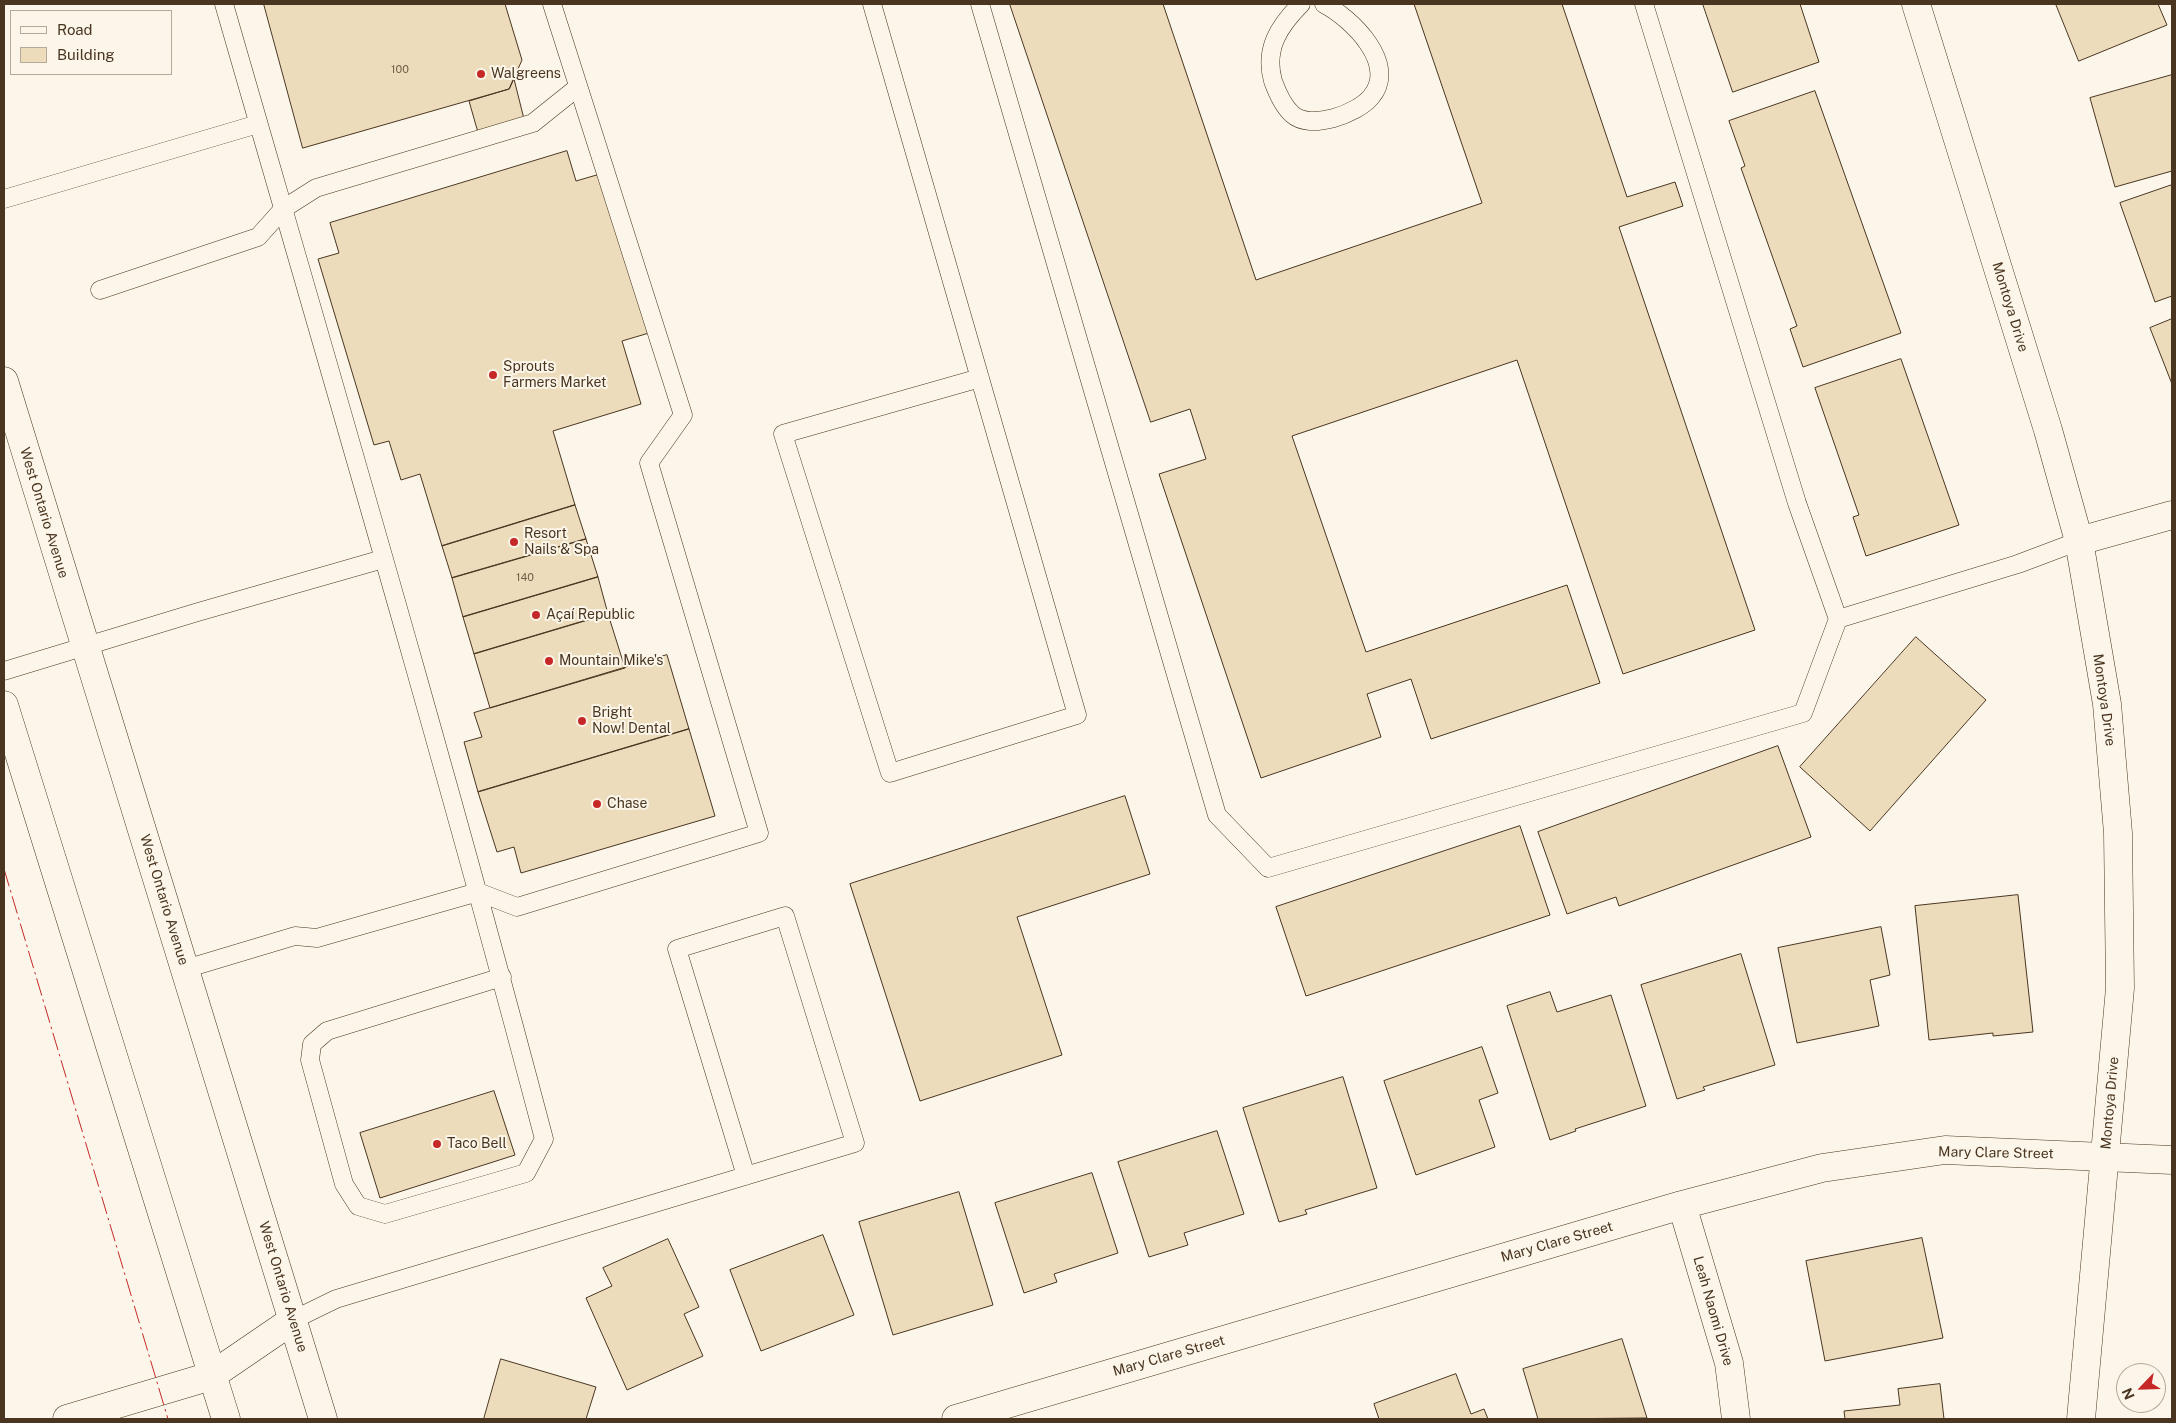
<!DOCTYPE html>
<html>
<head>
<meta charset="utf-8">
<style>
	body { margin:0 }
	#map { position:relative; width:2176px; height:1423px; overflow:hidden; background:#fbf6e9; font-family:"Public Sans",sans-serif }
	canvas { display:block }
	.frame { position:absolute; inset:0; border:5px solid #4a3520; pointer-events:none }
	.legend { position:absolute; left:10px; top:10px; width:162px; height:65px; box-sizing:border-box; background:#fbf6e9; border:1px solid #b4a999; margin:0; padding:6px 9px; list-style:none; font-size:15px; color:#4a3520 }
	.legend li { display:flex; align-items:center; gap:10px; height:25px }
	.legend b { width:25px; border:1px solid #b4a999 }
	.north { position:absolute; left:2116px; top:1363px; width:50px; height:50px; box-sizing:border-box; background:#fbf6e9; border:1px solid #b4a999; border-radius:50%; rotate:246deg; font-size:14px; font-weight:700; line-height:20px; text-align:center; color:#4a3520 }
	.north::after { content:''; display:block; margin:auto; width:18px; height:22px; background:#c62828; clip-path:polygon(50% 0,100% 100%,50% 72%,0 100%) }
</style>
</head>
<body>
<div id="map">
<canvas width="2176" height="1423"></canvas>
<div class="frame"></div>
<ul class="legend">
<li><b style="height:6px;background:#fbf6e9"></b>Road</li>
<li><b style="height:14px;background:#ecdcbc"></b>Building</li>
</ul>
<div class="north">N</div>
</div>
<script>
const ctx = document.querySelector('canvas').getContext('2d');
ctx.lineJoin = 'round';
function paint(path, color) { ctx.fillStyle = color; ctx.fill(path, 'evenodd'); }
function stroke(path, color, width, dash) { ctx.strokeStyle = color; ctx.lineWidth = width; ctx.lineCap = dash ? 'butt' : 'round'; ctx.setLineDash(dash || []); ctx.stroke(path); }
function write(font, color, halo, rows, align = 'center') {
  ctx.font = font + ' "Public Sans",sans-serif'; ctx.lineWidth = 4; ctx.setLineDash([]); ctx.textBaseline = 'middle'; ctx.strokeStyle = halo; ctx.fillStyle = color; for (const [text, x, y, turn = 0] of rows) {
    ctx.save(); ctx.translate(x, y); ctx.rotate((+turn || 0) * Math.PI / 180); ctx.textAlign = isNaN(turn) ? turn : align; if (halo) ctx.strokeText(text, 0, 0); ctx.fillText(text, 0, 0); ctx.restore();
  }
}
const building = new Path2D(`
	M264 4H505L522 60 509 89 303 148Z
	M1010 4H1163L1256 280 1482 203 1414 4H1562L1627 197 1675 182 1683 206 1619 227 1755 630 1623 674 1517 360 1292 436 1366 652 1567 585 1600 683 1431 739 1411 679 1367 694 1381 737 1261 778 1159 474 1206 459 1190 409 1151 422Z
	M1703 4H1800L1819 62 1733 92Z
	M2056 4H2158L2167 25 2079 61Z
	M2172 75V171L2115 187 2090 98Z
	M514 79 525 123 479 136 469 101 509 89Z
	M1815 91 1901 333 1803 367 1790 329 1797 326 1741 168 1745 166 1729 121Z
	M567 151 576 181 600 174 649 333 622 341 641 404 553 431 575 505 442 546 420 474 401 480 389 441 374 445 318 259 339 253 330 223Z
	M2172 185V296L2155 302 2120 203Z
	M2172 319V384L2150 328Z
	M1901 359 1959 525 1866 556 1853 517 1859 515 1815 388Z
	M575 505 586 539 452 578 442 546Z
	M586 539 598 577 463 617 452 578Z
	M598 577 608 614 474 654 463 617Z
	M608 614 625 668 490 708 474 654Z
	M1916 637 1986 700 1870 831 1800 767Z
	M667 655 689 729 478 792 464 742 482 737 474 713Z
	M689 729 715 816 521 873 514 847 497 852 478 792Z
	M1778 746 1811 837 1619 906 1616 897 1567 914 1538 832Z
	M1125 796 1150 874 1017 917 1062 1055 920 1101 850 884Z
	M1520 826 1550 915 1306 996 1276 907Z
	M2018 895 2033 1032 1993 1036V1033L1929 1040 1915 906Z
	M1881 927 1890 975 1870 980 1879 1026 1797 1043 1778 948Z
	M1741 954 1775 1065 1703 1087 1705 1090 1677 1099 1641 985Z
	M1550 992 1557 1012 1611 995 1646 1106 1575 1129 1576 1131 1550 1140 1507 1006Z
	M1482 1047 1498 1093 1479 1100 1495 1147 1416 1175 1384 1081Z
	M1343 1077 1377 1188 1305 1210 1307 1214 1279 1222 1243 1108Z
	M494 1091 515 1155 380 1198 360 1133Z
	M1217 1131 1244 1214 1184 1233 1188 1245 1149 1257 1118 1162Z
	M1092 1173 1118 1253 1054 1274 1057 1282 1024 1293 995 1203Z
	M959 1192 993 1305 893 1335 859 1222Z
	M823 1235 854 1315 761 1351 730 1270Z
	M1922 1238 1943 1338 1825 1361 1806 1261Z
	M668 1239 699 1307 684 1314 703 1356 627 1390 586 1298 612 1286 603 1268Z
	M1622 1339 1647 1418 1538 1419 1523 1369Z
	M501 1359 596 1387 586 1419H484Z
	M1456 1374 1471 1414 1484 1409 1488 1419H1379L1374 1404Z
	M1940 1384 1944 1419H1845L1844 1411 1900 1405 1898 1389Z`);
paint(building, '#ecdcbc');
stroke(building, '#4a3520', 1);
const lane = new Path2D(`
	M224 4C333 382 444 759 544 1139L526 1173 385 1214 358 1206 344 1184 310 1060 312 1044 327 1031 502 977
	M872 4 1077 715 890 773 783 434 980 378
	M980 4 1217 815 1268 868 1803 713 1838 619 1797 503 1644 4
	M1301 4C1279 26 1264 49 1273 81 1277 92 1283 106 1292 114 1310 131 1357 114 1371 97 1399 64 1351 18 1324 4
	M4 199 258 124
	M100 290 258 237 283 209 316 188 533 123 578 87
	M1838 619 2018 564 2079 541
	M4 671 198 612 383 559
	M185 969 295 936 317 938 478 892 517 907 759 833 649 463 683 415 552 4
	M293 1320 336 1299 855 1143 785 916 677 949 746 1176`);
const street = new Path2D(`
	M2079 541 2172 515
	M1682 1205 1729 1363 1736 1419
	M67 1419 211 1376 293 1320
	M956 1419 1682 1205 1822 1168 1945 1150 2172 1160`);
const secondary = new Path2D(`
	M1916 4 2048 430 2079 541 2107 704 2118 833 2120 988 2081 1419`);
const primary = new Path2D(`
	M4 381 323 1419
	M4 705 226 1419`);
stroke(lane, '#4a3520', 19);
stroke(street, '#4a3520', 29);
stroke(secondary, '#4a3520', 29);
stroke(primary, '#4a3520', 29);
stroke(lane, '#fbf6e9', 18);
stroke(street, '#fbf6e9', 28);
stroke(secondary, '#fbf6e9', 28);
stroke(primary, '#fbf6e9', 28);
stroke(new Path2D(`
	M4 869 168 1419`), '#c62828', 1, [18, 4, 2.5, 4]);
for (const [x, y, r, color] of [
	[481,74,5,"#c62828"],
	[493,375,5,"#c62828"],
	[514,542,5,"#c62828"],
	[536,615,5,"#c62828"],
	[549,661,5,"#c62828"],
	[582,721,5,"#c62828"],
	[597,804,5,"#c62828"],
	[437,1144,5,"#c62828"]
]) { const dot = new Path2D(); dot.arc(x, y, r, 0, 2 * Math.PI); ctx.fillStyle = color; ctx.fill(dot); stroke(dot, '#fbf6e9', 2); }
write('11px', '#725f47', null, [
	["100",400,70],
	["140",525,578]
]);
write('14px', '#4a3520', '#fbf6e9', [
	["Walgreens",491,74],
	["Sprouts",503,367],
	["Farmers Market",503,383],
	["Resort",524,534],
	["Nails & Spa",524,550],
	["Açaí Republic",546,615],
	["Mountain Mike's",559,661],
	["Bright",592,713],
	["Now! Dental",592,729],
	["Chase",607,804],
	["Taco Bell",447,1144]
], 'left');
write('14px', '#4a3520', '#fbf6e9', [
	["Montoya Drive",2010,307,73],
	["West Ontario Avenue",44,513,73],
	["Montoya Drive",2104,700,82],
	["West Ontario Avenue",164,900,73],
	["Montoya Drive",2110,1103,-85],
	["Mary Clare Street",1996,1153,1],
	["Mary Clare Street",1557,1242,-16],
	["West Ontario Avenue",283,1287,73],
	["Leah Naomi Drive",1713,1311,74],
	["Mary Clare Street",1169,1356,-16]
]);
</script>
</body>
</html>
